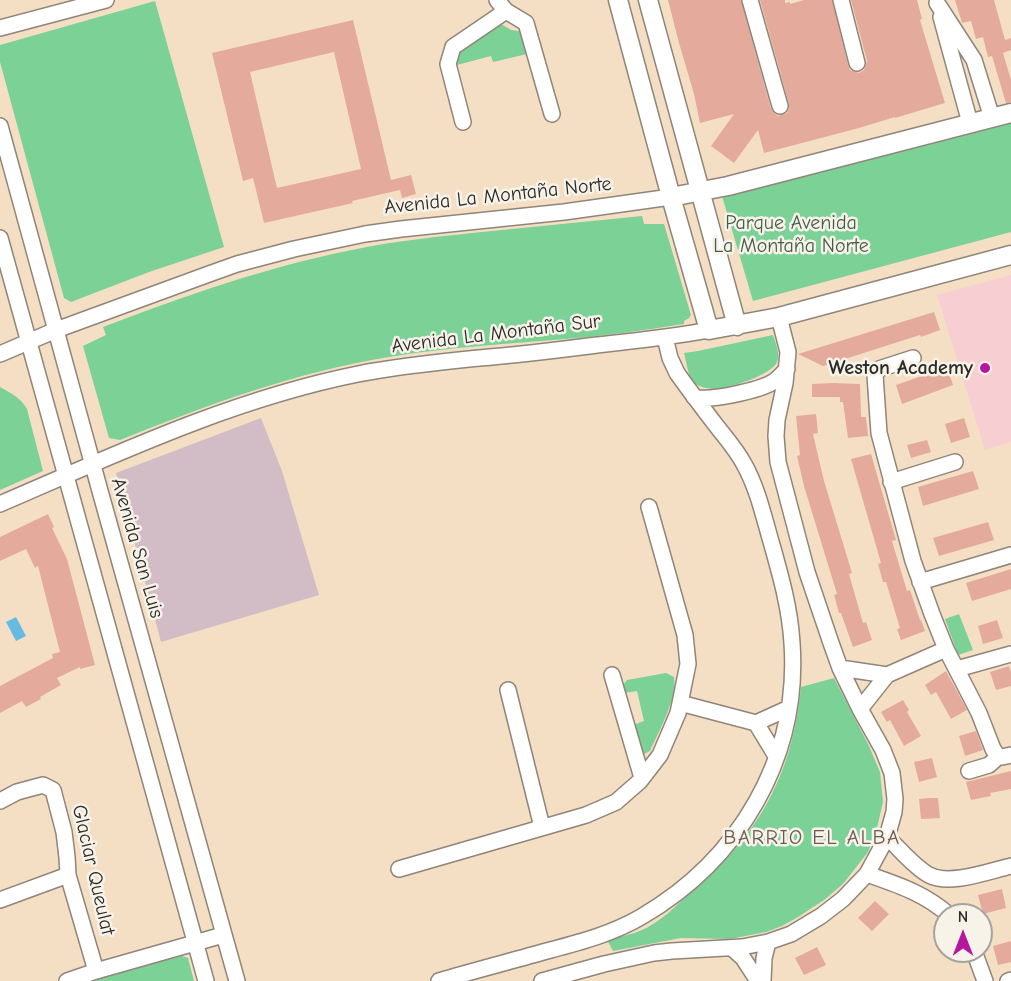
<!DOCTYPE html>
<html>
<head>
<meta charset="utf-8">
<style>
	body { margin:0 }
	#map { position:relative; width:1011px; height:981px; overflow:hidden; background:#f4dfc5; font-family:"Comic Neue",sans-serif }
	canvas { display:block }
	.north { position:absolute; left:933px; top:903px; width:60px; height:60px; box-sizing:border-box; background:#f7f3e8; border:2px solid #a5a39c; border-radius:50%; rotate:0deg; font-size:16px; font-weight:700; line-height:24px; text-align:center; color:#2b2b2b }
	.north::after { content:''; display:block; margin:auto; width:21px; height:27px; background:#b5179e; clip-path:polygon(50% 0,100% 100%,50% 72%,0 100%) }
</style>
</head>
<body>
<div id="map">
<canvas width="1011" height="981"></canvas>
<div class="north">N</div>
</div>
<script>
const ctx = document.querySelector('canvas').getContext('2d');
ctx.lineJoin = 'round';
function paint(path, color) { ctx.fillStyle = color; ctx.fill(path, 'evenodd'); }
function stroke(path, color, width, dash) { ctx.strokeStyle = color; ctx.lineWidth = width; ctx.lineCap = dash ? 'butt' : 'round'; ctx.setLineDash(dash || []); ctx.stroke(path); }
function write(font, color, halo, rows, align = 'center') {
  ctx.font = font + ' "Comic Neue",sans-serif'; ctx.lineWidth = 5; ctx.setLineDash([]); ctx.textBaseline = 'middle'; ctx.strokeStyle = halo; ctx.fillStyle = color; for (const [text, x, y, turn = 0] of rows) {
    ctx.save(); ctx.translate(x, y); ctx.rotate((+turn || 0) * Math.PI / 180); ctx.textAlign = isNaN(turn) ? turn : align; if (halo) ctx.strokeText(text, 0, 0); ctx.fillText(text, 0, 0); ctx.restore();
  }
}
paint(new Path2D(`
	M1011 275V442L985 450 937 295Z`), '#f7cfd2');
paint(new Path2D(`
	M261 418 282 471 319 595 161 642 116 473Z`), '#d2bdc6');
paint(new Path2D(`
	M155 1 224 247 149 272 71 302 64 298 0 62V45Z
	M501 24 511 30 519 31 527 54 493 62 491 56 457 65 455 55 460 47Z
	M1011 121V232L753 301 722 196Z
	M642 216 644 224H664L691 315 689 318 684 321V324C645 330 605 336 566 339 507 344 448 347 389 357 296 372 207 405 120 440L109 438 83 346 106 335 103 327C185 296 266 267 352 250 398 240 445 236 492 231 542 226 592 221 642 216Z
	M773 335C776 344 780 353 777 362 772 375 727 389 714 389 707 389 696 386 692 381 688 375 686 360 684 353L698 351Z
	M0 387C11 393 21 398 27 409L43 471 0 490Z
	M959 614 973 650 958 655 945 619Z
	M666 673 674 677C677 699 659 731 650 751L644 754 640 752 633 725 644 721 637 691 624 693 623 685 627 680Z
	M834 678 869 746 880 772 883 802 876 832 868 852 843 884 824 900 798 917 782 926 766 932 730 939 681 938 613 951 607 940C618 937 631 935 642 930 660 922 675 907 689 894 758 836 792 777 801 687Z
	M182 956 188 958 194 981H94L122 971Z`), '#7bd196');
paint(new Path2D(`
	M16 617 26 636 16 641 6 622Z`), '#65bce2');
paint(new Path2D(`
	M668 0H741L771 109 774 113 778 116 787 113 789 109V104L760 0H785V3L790 2V4L804 0H832L848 65 850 70 859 73 864 70 867 61 851 0H917L922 19 920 20 945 103 895 118V117L859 128 764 153 758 130 734 163 711 146 734 114 700 123 694 94 679 43Z
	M955 0H994L1005 40 1011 38V50L1003 53 1011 80V102L1006 103 992 56 988 57 983 37 976 39 971 21 962 23Z
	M353 20 391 180 411 175 416 194 402 198 400 190 352 201 353 203 264 223 253 178 243 181 212 53ZM334 52 361 169 277 188 250 72Z
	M934 312 940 330 921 337 920 335 823 366 798 354Z
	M947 367 953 385 902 404 896 385Z
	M833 383 860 384 861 417H866L868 436 848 438 843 402H840V397H812V384Z
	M816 414 818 433 813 434 824 481 852 573 849 574 863 623 866 622 872 640 853 647 841 613H839L834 595 837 594 804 486 797 456 800 455 796 416Z
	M964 418 970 437 951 443 945 424Z
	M927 440 931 452 911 458 907 445Z
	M871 454 896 540 892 541 907 591 910 590 920 620H921L925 631 901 640 897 629 900 628 886 582H883L878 564 881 563 851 459Z
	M973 471 979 489 923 506 918 487Z
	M48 514 54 527 52 528 67 559 95 665 80 669V667L57 678 61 685 40 697 41 699 26 707 22 701 0 713V686L53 658 52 654 60 652 38 566 35 568 26 549 0 561V537Z
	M988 522 994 540 939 556 933 538Z
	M1011 569V589L972 601 966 583Z
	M997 620 1003 638 983 644 978 626Z
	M1009 666 1011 672V686L996 690 990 672Z
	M946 671 967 710 951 719 936 692 931 695 925 685Z
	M903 700 909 710 907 712 921 736 904 746 890 720 887 722 881 712Z
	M976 731 983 750 965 756 959 736Z
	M932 758 937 777 919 782 914 762Z
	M1011 771V789L990 793 991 796 971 800 966 782Z
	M929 798H938L940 818 921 819 919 799Z
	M1002 889 1006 908 983 914 978 895Z
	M875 901 889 914 872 931 858 918Z
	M1011 941V962L998 965 993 946Z
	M817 947 826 965 804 975 795 958Z`), '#e4ab9c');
const minor = new Path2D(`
	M497 0 506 11 526 23 552 114
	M750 0 780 106
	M841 0 857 63
	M937 3 974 60 992 118
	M941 17 970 123
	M0 28 106 0
	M463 122 448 64 453 47 506 11
	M0 126 100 491 237 981
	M0 238 206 981
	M0 354 56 330 209 274 237 264 294 249 365 234 401 229 564 212 671 197
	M913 358 879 369 875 375 879 433 913 561 932 614 946 649 979 713 993 749 997 755 1002 757 1011 755
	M694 397C709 402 760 390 773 382 778 379 783 373 787 369
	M891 482 955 462
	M0 504C116 454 233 399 358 374 398 366 439 362 479 358 519 355 558 350 597 345 634 341 672 337 709 330
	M920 582 1011 555
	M840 668 887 675
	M957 669 1011 654
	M612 675 642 778
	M508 690 542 827
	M680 703 756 723 789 708
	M860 709 887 675 946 649
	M756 723 776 756
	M969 771 989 765 999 756
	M0 801 17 792 43 785 53 790 64 832 67 857 68 875 96 971
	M887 837C900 849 913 866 929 875 950 886 989 871 1011 866
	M399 869 586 815 616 802 640 781 660 755 678 713 688 664 685 635 649 507
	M867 874C898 885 924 893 949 915
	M0 900 68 875
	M732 948 743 958 758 981
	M974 951 985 981
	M67 981 96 971 223 935
	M439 981C473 971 508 962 543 952 577 943 610 935 641 917 739 860 800 758 792 643 790 609 781 577 772 545 764 518 758 489 744 464 736 449 725 437 715 424 702 407 689 390 677 373L670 358 665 337
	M542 981 604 964 654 953 672 951 742 947 768 942 791 934 821 916 843 899 867 874 887 837 894 812 895 799 892 773 883 750 860 709 840 668 831 643 807 572 778 462 776 436 777 420 785 383 788 352 779 317
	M763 981 764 958 768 942
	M1008 981 1011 980`);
const tertiary = new Path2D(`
	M618 0 671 197 709 330 779 317 1011 255
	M648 0 737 326
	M671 197 728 186 1011 113`);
stroke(minor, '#908578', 18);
stroke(tertiary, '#908578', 21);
stroke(minor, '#fff', 15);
stroke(tertiary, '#fff', 18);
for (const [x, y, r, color] of [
	[985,368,6,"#b5179e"]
]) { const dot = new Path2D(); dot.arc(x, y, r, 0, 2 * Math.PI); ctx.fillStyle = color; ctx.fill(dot); stroke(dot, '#f7f3e8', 2); }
write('20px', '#2b2b2b', '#f7f3e8', [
	["Avenida La Montaña Norte",498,196,-6],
	["Avenida La Montaña Sur",496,334,-7],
	["Avenida San Luis",137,548,74],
	["Glaciar Queulat",93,870,77]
]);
write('20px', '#435d4b', '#f7f3e8', [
	["Parque Avenida",791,223],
	["La Montaña Norte",791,246]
]);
write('bold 20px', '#2b2b2b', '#f7f3e8', [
	["Weston Academy",973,368]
], 'right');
ctx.letterSpacing = '1.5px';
write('21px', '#6c5853', '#f7f3e8', [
	["BARRIO EL ALBA",812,838]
]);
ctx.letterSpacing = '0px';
</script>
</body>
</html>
